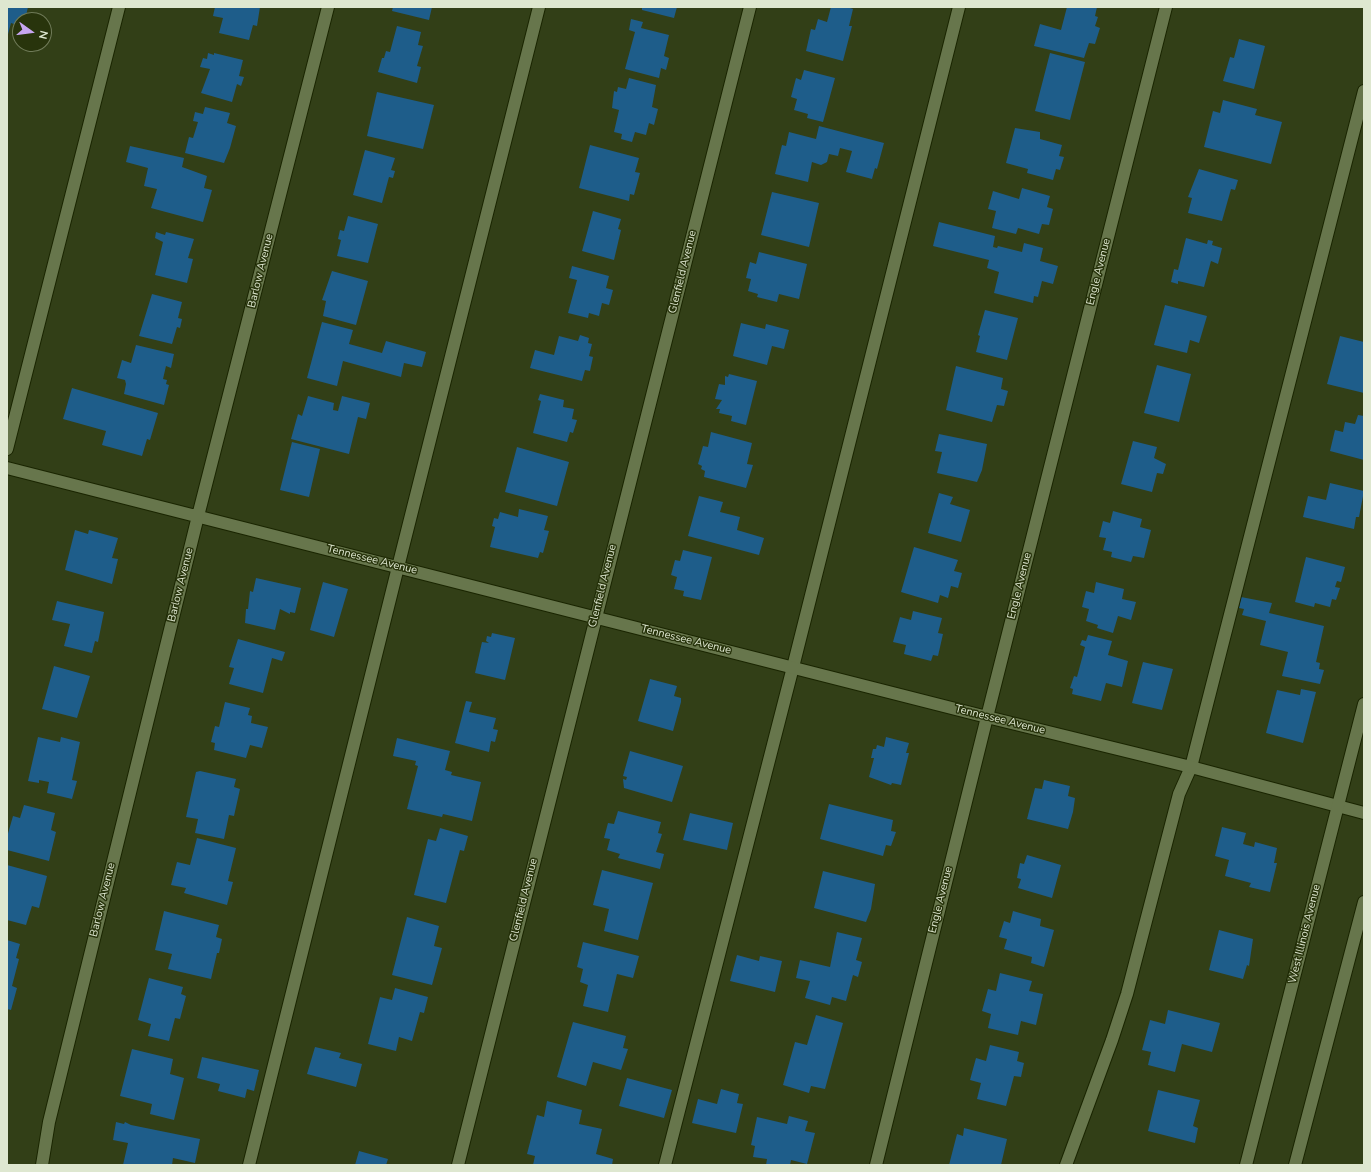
<!DOCTYPE html>
<html>
<head>
<meta charset="utf-8">
<style>
	body { margin:0 }
	#map { position:relative; width:1371px; height:1172px; overflow:hidden; background:#323f17; font-family:"Nunito Sans",sans-serif }
	canvas { display:block }
	.frame { position:absolute; inset:0; border:8px solid #dee7d0; pointer-events:none }
	.north { position:absolute; left:12px; top:12px; width:40px; height:40px; box-sizing:border-box; background:#28340c; border:1px solid #717c5a; border-radius:50%; rotate:104deg; font-size:11px; font-weight:700; line-height:16px; text-align:center; color:#dee7d0 }
	.north::after { content:''; display:block; margin:auto; width:14px; height:18px; background:#c7a6f0; clip-path:polygon(50% 0,100% 100%,50% 72%,0 100%) }
</style>
</head>
<body>
<div id="map">
<canvas width="1371" height="1172"></canvas>
<div class="frame"></div>
<div class="north">N</div>
</div>
<script>
const ctx = document.querySelector('canvas').getContext('2d');
ctx.lineJoin = 'round';
function paint(path, color) { ctx.fillStyle = color; ctx.fill(path, 'evenodd'); }
function stroke(path, color, width, dash) { ctx.strokeStyle = color; ctx.lineWidth = width; ctx.lineCap = dash ? 'butt' : 'round'; ctx.setLineDash(dash || []); ctx.stroke(path); }
function write(font, color, halo, rows, align = 'center') {
  ctx.font = font + ' "Nunito Sans",sans-serif'; ctx.lineWidth = 3; ctx.setLineDash([]); ctx.textBaseline = 'middle'; ctx.strokeStyle = halo; ctx.fillStyle = color; for (const [text, x, y, turn = 0] of rows) {
    ctx.save(); ctx.translate(x, y); ctx.rotate((+turn || 0) * Math.PI / 180); ctx.textAlign = isNaN(turn) ? turn : align; if (halo) ctx.strokeText(text, 0, 0); ctx.fillText(text, 0, 0); ctx.restore();
  }
}
paint(new Path2D(`
	M7 7H28L25 20H20V26L11 23 7 38Z
	M215 7H260L257 26 253 25 249 40 219 33 223 18 213 16Z
	M393 7H432L429 20 392 11Z
	M642 7H677L674 18 642 10Z
	M831 7H847L853 9 849 26H852L843 61 806 51 811 29 815 30 818 19 827 22Z
	M1067 7H1097L1095 16 1098 17 1095 26 1100 28 1095 44 1089 43 1084 58 1034 46 1040 24 1061 30Z
	M631 19 643 22 641 28 669 35 664 56 669 58 666 70 661 68 659 78 625 69 635 32 629 30Z
	M397 26 421 32 418 45 423 46 417 66 421 67 417 83 378 72 382 58H384L386 51 390 52Z
	M1239 39 1265 46 1254 89 1223 81 1230 57 1234 58Z
	M208 53 214 55V53L243 60 239 76 244 77 241 86 237 84 232 102 201 93 210 69 200 67 203 58 207 59Z
	M1050 53 1085 62 1070 120 1035 111Z
	M804 70 835 78 823 122 807 118 808 114 794 110 797 99 791 97 796 78 801 80Z
	M629 78 656 85 652 107 658 109 654 125 649 123 646 135 635 132 632 142 621 139 622 134 614 132 619 110 612 108 614 91 617 92 618 87 626 89Z
	M377 92 434 105 423 149 367 136Z
	M1223 100 1257 109 1255 115 1282 122 1271 164 1204 147 1213 111 1220 113Z
	M205 107 230 113 227 123 236 126 230 148 224 163 185 153 189 137 193 138 198 122 193 121 195 112 203 114Z
	M819 126 884 143 877 169 875 168 872 179 846 172 852 151 840 148 838 156 829 154 827 162 821 165 812 162 808 182 775 174 782 145 786 146 789 132 816 139Z
	M1015 128 1040 132V139L1062 145 1059 156 1064 157 1060 170 1056 169 1053 180 1027 173 1028 169 1006 163Z
	M590 145 639 158 635 172 640 173 634 195 630 194 629 201 579 188Z
	M130 146 184 158 182 167 207 176 204 188 212 190 203 222 151 208 157 189 144 186 148 168 126 162Z
	M365 150 395 158 391 170 395 171 393 178 389 177 382 203 353 195Z
	M1199 169 1238 180 1235 190 1231 189 1222 221 1188 213 1192 198 1188 197Z
	M1022 188 1050 196 1047 207 1053 209 1049 225 1042 224 1039 234 1018 228 1016 234 992 228 996 211 988 209 993 191 1019 199Z
	M772 192 819 203 809 247 761 235Z
	M593 211 621 219 618 229 621 230 614 260 582 251Z
	M348 216 378 224 368 263 337 256 341 240 338 239 340 230 344 231Z
	M939 222 995 236 993 247 997 248 998 246 1022 252 1024 243 1043 248 1040 261 1058 266 1053 284 1042 281 1038 297 1034 296 1033 303 994 293 999 272 987 268 989 260 933 246Z
	M156 232 165 235 166 232 194 239 188 258 193 259 187 283 155 275 163 242 155 238Z
	M1186 238 1207 244 1208 240 1213 241 1212 245 1222 248 1218 264 1211 261 1204 287 1178 281V284L1171 282 1174 269 1178 270Z
	M759 252 807 264 799 299 779 294 777 302 757 297 758 294 748 291 751 279 746 278 750 262 756 264Z
	M572 266 609 276 606 288 613 290 609 305 602 303 599 316 589 313 588 318 568 313 577 280 569 278Z
	M332 271 368 281 356 325 323 316 326 301 322 300Z
	M152 294 182 302 178 318 182 319 180 328 177 327 172 344 139 336Z
	M1165 305 1207 316 1199 343 1190 340 1187 353 1154 345Z
	M985 310 1018 318 1007 360 976 352 980 336 978 335Z
	M322 322 353 330 349 344 382 353 386 341 426 352 422 367 404 363 401 377 343 361 337 386 307 378Z
	M741 323 765 329 766 324 789 330 784 349 772 346 767 365 733 356Z
	M580 335 589 338 588 343 592 344 589 356 593 357 590 371 585 370 582 381 530 368 535 350 554 355 559 336 578 341Z
	M1340 336 1364 342V393L1327 384Z
	M136 345 174 354 171 368 166 366 163 379 167 380 166 384 169 385 164 405 124 394 126 384 125 380 117 378 122 360 131 363Z
	M1157 365 1191 374 1179 422 1144 413Z
	M956 366 1003 378 1001 389 1008 391 1004 406 997 405 992 422 946 410Z
	M729 374 757 381 746 425 731 421 732 416 719 413 720 409H716L722 400 715 399 719 384 725 385V376L728 377Z
	M72 388 158 413 150 440 147 439 142 456 102 445 106 431 63 419Z
	M540 394 564 400 563 407 574 409 572 419 577 420 573 433 570 432 567 442 533 433 541 401 538 400Z
	M308 396 334 403 333 410 338 411 342 396 370 403 366 419 358 417 349 454 291 439 298 414 302 416Z
	M1358 415 1364 416V460L1330 451 1335 430 1343 432 1345 422 1355 424Z
	M711 432 752 443 747 464 753 465 746 488 704 477 705 471 701 469 702 466 698 464 703 446 708 447Z
	M939 434 987 444 982 470 977 482 937 473 942 452 935 451Z
	M1133 441 1157 447 1154 458 1166 464 1163 474 1157 473 1152 492 1121 484Z
	M292 442 320 449 309 497 280 490Z
	M517 447 569 462 557 506 505 492Z
	M1330 483 1364 491 1359 517H1356L1354 529 1303 517 1308 496 1326 500Z
	M939 493 953 497 950 504 970 510 961 542 928 533Z
	M699 496 723 502 720 512 740 517 737 530 764 538 759 555 688 536Z
	M519 509 548 516 544 530 549 531 543 553 540 552 538 558 490 547 495 527 492 526 494 518 498 519 500 512 518 517Z
	M1113 511 1142 519 1140 527 1151 530 1144 558 1133 556 1131 562 1111 557 1112 552 1103 550 1106 538 1099 537 1103 521 1110 523Z
	M75 530 88 534 89 530 118 538 112 558 118 559 112 584 65 570Z
	M914 547 958 560 954 571 962 573 958 588 951 586 948 598 940 595 938 603 901 592Z
	M683 550 712 557 701 600 683 596 684 591 674 589 677 577 671 575 675 560 680 561Z
	M1306 557 1345 567 1341 582 1337 581 1335 587 1340 588 1336 600 1332 599 1330 607 1315 603 1314 607 1295 602Z
	M256 578 301 588 295 613 290 612V614L280 609 275 630 245 623 246 609H248L250 591 253 592Z
	M323 582 348 589 334 637 310 630Z
	M1096 582 1124 589 1122 599 1136 602 1131 620 1118 616 1113 633 1097 628 1098 625 1086 621 1089 609 1082 607 1086 591 1094 593Z
	M1241 597 1272 603 1269 613 1324 626 1316 662 1320 663 1319 669 1324 670 1320 684 1282 676 1288 652 1260 645 1266 621 1242 615 1244 609 1239 608Z
	M57 601 104 612 98 642 95 641 92 653 64 646 70 624 52 620Z
	M913 611 942 618 938 633 943 634 938 656 933 655 931 661 904 654 906 645 893 642 900 617 911 620Z
	M492 633 515 638 505 680 475 673 482 642 489 643 486 641 487 636 491 637Z
	M1088 635 1112 641 1108 655 1128 661 1122 687 1106 683 1101 701 1072 694 1073 689 1070 688 1074 676 1077 677 1085 647 1080 645 1082 640 1086 641Z
	M238 639 285 652 282 661 272 658 263 693 229 684 234 668 229 667Z
	M1143 662 1173 669 1162 710 1132 703Z
	M54 666 90 676 77 718 42 709Z
	M650 679 677 686 674 696 681 698V702L673 731 638 721Z
	M1301 689 1316 692 1303 743 1266 733 1277 690 1300 695Z
	M466 701 472 702 469 712 496 718 493 729 498 730 495 742 491 741 489 752 455 743Z
	M225 702 250 708 248 715 252 716 251 723 268 727 262 748 250 745 246 758 214 750 215 743 211 742 215 726 219 727Z
	M38 737 60 742 61 737 80 742 72 780 77 781 72 799 47 793 49 782 39 780V783L28 781Z
	M886 737 909 743 906 753H909L901 785 892 783 891 785 869 777 874 758H871L873 749H876L877 745 884 747Z
	M397 738 450 751 445 770 452 772 451 775 481 782 472 821 443 814 442 817 407 809 418 766 415 765 416 761 393 756Z
	M630 751 683 766 672 802 624 788 623 779 626 780 627 777 623 776Z
	M200 771 236 779 234 787 240 789 234 816 229 815 224 839 195 833 198 819 186 817 196 772Z
	M1044 780 1070 786 1068 796 1075 798 1073 812 1068 829 1027 819 1035 788 1042 789Z
	M829 804 893 820 891 831 896 832 891 846 886 845 883 856 820 839Z
	M24 805 55 813 51 830 56 832 49 861 7 850V837L13 816 20 818Z
	M618 811 661 822 658 833 662 834 656 852 664 854 660 869 618 858 620 854 607 850 610 839 604 838 608 823 614 824Z
	M690 813 733 823 727 850 683 840Z
	M1222 827 1246 833 1243 844 1254 847 1255 842 1277 848 1274 863H1277L1270 892 1249 887 1251 883 1225 876 1229 860 1215 856Z
	M440 828 468 836 464 851 460 850 446 903 414 895 428 839 436 841Z
	M197 838 236 848 228 881 233 882 227 905 184 893 186 888 171 885 177 862 190 865Z
	M1027 855 1061 865 1052 898 1018 888 1021 879 1017 878 1020 863 1024 864Z
	M7 865 47 876 39 908 32 906 26 925 7 920Z
	M602 870 653 883 638 940 604 931 609 909 593 905Z
	M823 871 875 884 871 909 866 922 814 908Z
	M164 911 219 925 216 937 222 939 219 953H217L211 979 168 969 172 954 155 950Z
	M1013 911 1041 919 1040 926 1054 930 1044 967 1031 963 1032 957 1004 949 1007 939 999 937 1004 921 1010 923Z
	M407 917 439 926 434 946 442 948 432 985 392 975Z
	M1219 930 1253 939 1249 966 1247 965 1243 979 1209 970Z
	M837 932 862 938 856 960 862 962 858 977 853 975 846 1001 832 997 830 1005 805 998 810 981 796 978 800 960 830 967Z
	M7 940 20 944 16 958 19 959 12 986 17 988 11 1010 7 1009Z
	M583 942 639 956 633 978 617 974 608 1012 583 1006 588 985 580 982 583 969 577 967Z
	M737 955 759 961 760 956 782 961 775 992 730 981Z
	M1000 973 1032 981 1029 991 1043 994 1036 1025 1021 1021 1018 1035 988 1028 991 1014 982 1011 988 989 996 991Z
	M149 978 183 987 181 994 186 996 180 1019 175 1018 169 1041 148 1036 151 1024 138 1020Z
	M395 988 428 997 424 1013 420 1012 412 1041 399 1037 396 1051 368 1044 380 997 392 1000Z
	M1168 1010 1220 1023 1212 1052 1182 1044 1175 1072 1148 1065 1151 1052 1142 1050 1150 1020 1165 1024Z
	M816 1015 843 1023 825 1089 811 1086 809 1093 783 1085 795 1042 807 1045Z
	M573 1022 626 1036 623 1048 628 1049 621 1070 593 1062 586 1086 557 1077Z
	M990 1045 1019 1052 1017 1061 1024 1063 1021 1077 1014 1076 1006 1106 977 1099 981 1083 970 1080 976 1058 986 1061Z
	M315 1047 341 1053 339 1058 362 1064 356 1087 307 1074Z
	M132 1049 173 1059 170 1074 184 1078 174 1120 150 1114 152 1104 120 1096Z
	M202 1057 259 1070 254 1091 247 1089 245 1098 218 1091 220 1084 197 1078Z
	M627 1078 672 1090 664 1118 619 1106Z
	M721 1089 739 1094 737 1103 743 1104 736 1133 692 1123 698 1099 717 1104Z
	M1158 1090 1200 1100 1193 1126 1198 1128 1195 1143 1148 1131Z
	M547 1101 582 1110 579 1124 602 1129 596 1154 613 1159 612 1165H533L535 1156 527 1154 537 1115 544 1117Z
	M789 1116 808 1121 805 1131 815 1133 807 1164 791 1160 790 1165H766L767 1159 753 1157 755 1146 751 1145 757 1117 787 1124Z
	M116 1122 124 1124 125 1122 131 1125 200 1139 195 1163 173 1158 172 1165H123L128 1143 113 1140Z
	M964 1128 1007 1139 1001 1165H949L957 1134 963 1136Z
	M359 1151 388 1159 386 1165H355Z`), '#1e5d8a');
const service = new Path2D(`
	M7 449 119 7
	M249 1165 398 567 539 7
	M665 1165 793 667 959 7
	M1066 1165 1112 1040 1127 994 1179 794 1191 767 1364 91`);
const minor = new Path2D(`
	M7 468 987 717 1191 767 1364 813
	M42 1165 49 1122 198 516 328 7
	M458 1165 750 7
	M876 1165 987 717 1166 7`);
const secondary = new Path2D(`
	M1246 1165 1364 704
	M1295 1165 1364 902`);
stroke(service, '#1a2500', 14);
stroke(minor, '#1a2500', 14);
stroke(secondary, '#1a2500', 14);
stroke(service, '#67764c', 12);
stroke(minor, '#67764c', 12);
stroke(secondary, '#67764c', 12);
write('11px', '#dee7d0', '#28340c', [
	["Barlow Avenue",261,271,-76],
	["Glenfield Avenue",683,272,-76],
	["Engle Avenue",1099,272,-76],
	["Tennessee Avenue",372,560,14],
	["Barlow Avenue",181,585,-76],
	["Glenfield Avenue",603,586,-76],
	["Engle Avenue",1020,586,-76],
	["Tennessee Avenue",686,640,14],
	["Tennessee Avenue",1000,720,14],
	["Barlow Avenue",103,900,-76],
	["Glenfield Avenue",524,900,-76],
	["Engle Avenue",941,900,-76],
	["West Illinois Avenue",1305,934,-76]
]);
</script>
</body>
</html>
